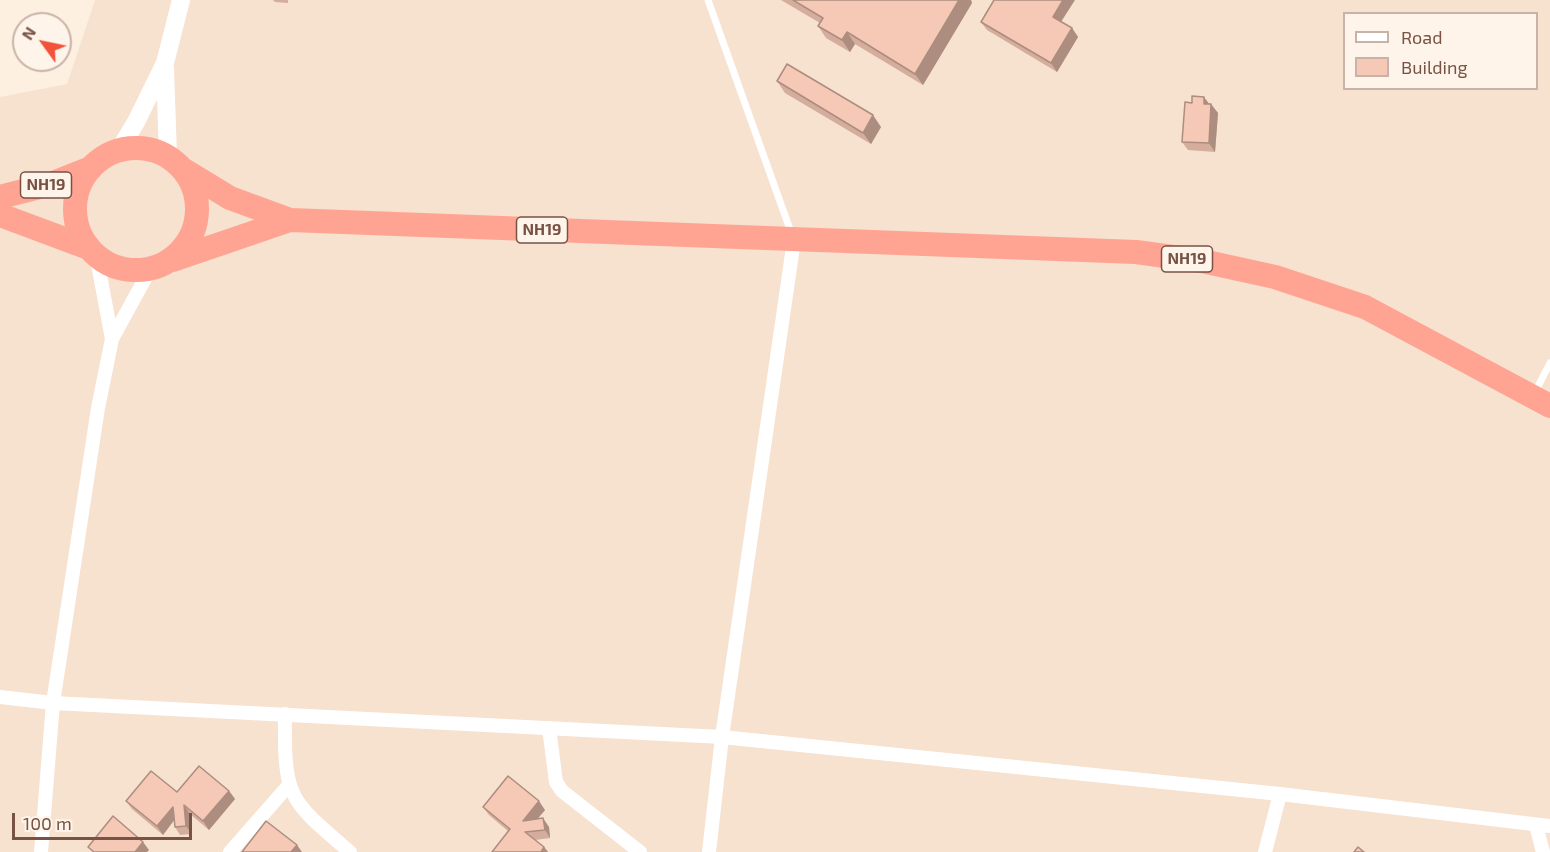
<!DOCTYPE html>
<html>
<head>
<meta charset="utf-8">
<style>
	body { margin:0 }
	#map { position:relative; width:1550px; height:852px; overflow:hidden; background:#fef0e1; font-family:"Exo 2",sans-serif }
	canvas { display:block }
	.legend { position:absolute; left:1343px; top:12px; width:195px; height:78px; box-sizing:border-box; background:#fff4ea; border:2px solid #c9b3a8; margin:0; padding:8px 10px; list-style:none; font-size:18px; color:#785245 }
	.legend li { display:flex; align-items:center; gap:12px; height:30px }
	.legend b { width:30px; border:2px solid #c9b3a8 }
	.north { position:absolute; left:12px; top:12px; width:60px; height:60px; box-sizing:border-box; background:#fff4ea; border:2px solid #c9b3a8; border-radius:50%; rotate:303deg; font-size:16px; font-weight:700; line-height:24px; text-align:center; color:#785245 }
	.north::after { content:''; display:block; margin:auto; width:21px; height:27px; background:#f4513a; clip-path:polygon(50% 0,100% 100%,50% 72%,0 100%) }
	.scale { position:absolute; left:12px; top:813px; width:180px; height:27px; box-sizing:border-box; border:3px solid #785245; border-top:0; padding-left:8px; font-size:18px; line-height:21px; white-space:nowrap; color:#785245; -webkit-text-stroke:4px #fff4ea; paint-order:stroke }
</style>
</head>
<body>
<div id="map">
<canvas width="1550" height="852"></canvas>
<ul class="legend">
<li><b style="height:8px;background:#fff"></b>Road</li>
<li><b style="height:16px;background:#f6c9b6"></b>Building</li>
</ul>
<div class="north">N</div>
<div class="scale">100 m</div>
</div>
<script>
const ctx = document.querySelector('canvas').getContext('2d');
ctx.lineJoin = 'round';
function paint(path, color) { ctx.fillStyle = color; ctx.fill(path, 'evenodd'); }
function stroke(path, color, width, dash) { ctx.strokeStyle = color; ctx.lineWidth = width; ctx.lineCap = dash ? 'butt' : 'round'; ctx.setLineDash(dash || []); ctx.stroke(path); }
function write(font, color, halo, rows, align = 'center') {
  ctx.font = font + ' "Exo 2",sans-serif'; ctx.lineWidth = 4.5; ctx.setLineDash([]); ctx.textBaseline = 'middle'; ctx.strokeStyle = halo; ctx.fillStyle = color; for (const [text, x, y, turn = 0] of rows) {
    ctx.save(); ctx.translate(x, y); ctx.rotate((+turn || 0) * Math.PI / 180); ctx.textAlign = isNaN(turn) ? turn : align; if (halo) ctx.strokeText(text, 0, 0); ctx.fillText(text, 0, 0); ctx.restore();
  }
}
paint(new Path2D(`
	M95 0H1550V852H0V97L67 84ZM1344 14H1536V88H1344Z`), '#f7e1cf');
stroke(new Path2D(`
	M708 0 792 235
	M1534 394 1550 363`), '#fff', 7);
stroke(new Path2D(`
	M96 254 112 339
	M0 697 53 703 722 737 1280 794 1550 826
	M285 714C284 798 288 799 350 852
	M549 728 556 782 562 791 640 852
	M1536 825 1543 852
	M41 852 53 703 98 408 112 339 152 266
	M230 852 288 786
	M709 852 722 737 794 240
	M1265 852 1280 794`), '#fff', 14);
stroke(new Path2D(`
	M165 68 168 156
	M118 152 136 122 165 63 181 0`), '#fff', 18);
stroke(new Path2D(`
	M75 209a61 61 0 1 1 122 0a61 61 0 1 1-122 0Z
	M184 170 230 198 290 220 1136 252 1202 261 1275 277 1365 307 1550 406
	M0 197 51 184 91 168
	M0 215 86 247
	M173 260 290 220`), '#ffa392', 24);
paint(new Path2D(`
	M273 0H288V3L275 2Z
	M781 0H971L972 3 923 85 855 44 850 52 826 38 818 26 820 23Z
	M981 22H1061L1072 28 1078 37 1057 72 987 30Z
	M777 81 881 127 871 144 785 93Z
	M1209 104 1218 113 1215 152 1188 150 1182 142Z
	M229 791 235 799 209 830 190 814 192 834 180 835 175 827 174 820 163 835 132 809 126 801 177 792Z
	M483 807 545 810 537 819 549 827 550 838 535 840 544 847 548 852H492L508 831 489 815Z`), '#d4ad9d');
paint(new Path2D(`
	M959 0H971L972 3 923 85 915 74Z
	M1063 0H1075L1059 25 1053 17Z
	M1072 28 1078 37 1057 72 1051 63Z
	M847 32 855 44 850 52 842 40Z
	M1204 97 1210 105 1204 104Z
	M1211 104 1218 113 1215 152 1209 143Z
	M873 115 881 127 871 144 863 133Z
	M229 791 235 799 209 830 203 821Z
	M539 801 545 810 529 829 523 821Z
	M184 805 190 814 192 834 186 826Z
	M173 807 178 815 163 835 157 826Z
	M543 818 549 827 550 838 545 830Z
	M143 842 149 850 147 852H135Z
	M297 845 302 852H291Z
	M544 847 548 852H541Z`), '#ac8d7f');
const building = new Path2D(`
	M793 0H959L915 74 847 32 842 40 818 26 823 18Z
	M994 0H1063L1053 17 1072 28 1051 63 981 22Z
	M787 64 873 115 863 133 777 81Z
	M1192 96 1204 97V104H1211L1209 143 1182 142 1185 102 1192 103Z
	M199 766 229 791 203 821 184 805 186 826 175 827 173 807 157 826 126 801 151 771 177 792Z
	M508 776 539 801 523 821 543 818 545 830 525 832 544 847 541 852H492L510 829 483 807Z
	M113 816 143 842 135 852H94L88 847Z
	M266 821 297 845 291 852H242Z
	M1358 847 1364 852H1354Z`);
paint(building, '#f6c9b6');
stroke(building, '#ac8d7f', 1.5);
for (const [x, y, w] of [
	[46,185,51],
	[542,230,51],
	[1187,259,51]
]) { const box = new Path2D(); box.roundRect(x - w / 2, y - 13, w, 26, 4.5); ctx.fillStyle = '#fff4ea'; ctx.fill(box); stroke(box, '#785245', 1.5); }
write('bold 16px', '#785245', null, [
	["NH19",46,185],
	["NH19",542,230],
	["NH19",1187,259]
]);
</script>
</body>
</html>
